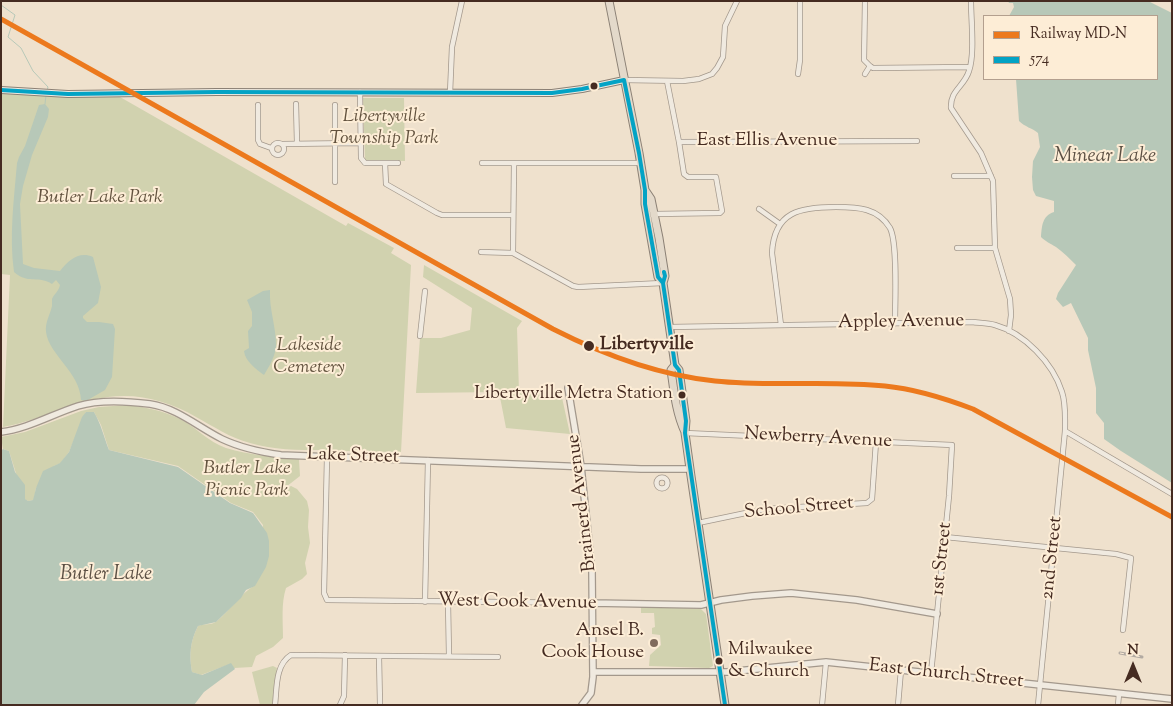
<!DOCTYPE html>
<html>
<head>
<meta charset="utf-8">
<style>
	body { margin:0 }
	#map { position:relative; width:1173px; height:706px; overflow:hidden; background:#efe1cd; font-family:"Sorts Mill Goudy",serif }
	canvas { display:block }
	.frame { position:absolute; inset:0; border:2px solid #452b21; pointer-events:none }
	.legend { position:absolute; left:983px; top:15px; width:175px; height:65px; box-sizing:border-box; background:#fdedd6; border:1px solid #b39f8e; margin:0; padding:6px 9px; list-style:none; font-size:15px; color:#452b21 }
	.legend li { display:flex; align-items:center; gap:10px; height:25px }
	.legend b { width:25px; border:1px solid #b39f8e }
	.north { position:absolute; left:1108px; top:641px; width:50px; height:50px; -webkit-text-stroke:4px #fdedd6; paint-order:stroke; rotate:0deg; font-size:14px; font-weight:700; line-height:20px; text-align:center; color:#452b21 }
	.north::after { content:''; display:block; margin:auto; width:18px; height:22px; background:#452b21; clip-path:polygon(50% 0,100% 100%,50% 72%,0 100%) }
</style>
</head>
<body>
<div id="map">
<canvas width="1173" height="706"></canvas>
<div class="frame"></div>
<ul class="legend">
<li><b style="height:6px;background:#ec791d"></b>Railway MD-N</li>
<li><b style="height:6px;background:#03a3c5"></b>574</li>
</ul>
<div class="north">N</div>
</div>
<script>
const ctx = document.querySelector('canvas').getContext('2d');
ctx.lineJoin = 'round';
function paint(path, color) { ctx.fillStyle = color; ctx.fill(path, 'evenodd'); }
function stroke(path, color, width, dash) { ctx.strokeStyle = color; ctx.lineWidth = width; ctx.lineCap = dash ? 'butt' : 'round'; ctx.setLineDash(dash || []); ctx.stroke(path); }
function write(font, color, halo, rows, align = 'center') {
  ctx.font = font + ' "Sorts Mill Goudy",serif'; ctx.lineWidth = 4; ctx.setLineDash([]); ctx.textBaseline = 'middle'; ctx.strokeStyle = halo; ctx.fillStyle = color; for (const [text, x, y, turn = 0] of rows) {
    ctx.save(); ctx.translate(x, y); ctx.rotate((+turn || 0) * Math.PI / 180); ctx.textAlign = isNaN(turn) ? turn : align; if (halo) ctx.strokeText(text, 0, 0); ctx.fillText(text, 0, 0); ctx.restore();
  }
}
paint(new Path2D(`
	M1 94 120 97 346 226 348 223 394 248 391 253 411 265 401 452C375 452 348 451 322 450 298 450 273 450 250 443 230 438 213 426 196 417 174 404 149 396 124 396 80 396 44 420 3 427L10 275 1 274Z
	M363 98H404L405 161 365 160Z
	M424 265 522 321 517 328 519 392 561 393 570 434 506 428 499 392 416 393 420 338H441L470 330 472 308 423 277Z
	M128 405C145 407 164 411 180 419 196 427 208 442 226 448 250 455 274 457 299 459L300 476 282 490 291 486 297 489 307 501 309 510 308 527 310 543 305 563 307 574 302 579 286 588C281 604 283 620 283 638L273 647 256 656 252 667 234 668 230 664 201 675 192 672C189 655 190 642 198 626 204 623 211 626 217 621 230 610 240 594 255 585L263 525 253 512 231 503 178 466 109 450 101 425 94 412H86L69 452 61 463 54 466 36 488 34 500 28 501 24 499 9 451 3 449 1 437 25 432 81 411 99 407Z
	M641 605 701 609 706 614 713 666 709 668 649 666 650 655 661 645 660 635 652 634V628L655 627 654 613H641Z
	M273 666 277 668 273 705H260L252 672Z`), '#d1d2af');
paint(new Path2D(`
	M1008 1H1148L1172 13V483L1121 451 1104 439V423L1096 413V388L1088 350V338L1071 303 1063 307 1056 299 1058 293 1076 265C1069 258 1063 252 1056 247 1050 243 1046 242 1041 237 1042 226 1042 216 1054 212V201L1036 196 1033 190 1032 177 1033 161 1040 147 1038 133C1032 128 1025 127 1019 121L1016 79H1157V16H1009L1014 7 1013 3H1009Z
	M45 104 49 109 48 117 32 155 23 186 20 204 23 264 34 268 60 271C69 260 79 251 93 257L101 287 98 303 83 316V318L87 322H99L113 324 115 329 112 377 105 390 86 401 81 400C80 372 49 355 46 332 45 322 50 315 52 306 52 304 52 301 52 299 54 294 59 291 60 285L56 280 52 284C39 275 29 285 14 272 9 236 14 199 17 163L19 157 25 146 39 105Z
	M270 290C269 309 276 326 276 345 276 355 269 367 264 375 256 369 245 361 244 351L249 348 248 331 252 326V312L247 300 263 291Z
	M86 412H94C101 424 104 437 109 450L178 467 230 503 253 513 267 533 269 541V556L266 567 255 586 246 590 241 598 216 622 198 626C190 642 189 655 192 672L202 675 231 663 235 669 204 692 194 705H1V451L3 449 9 451 15 472 25 485V499L28 501 33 500 36 488 43 471 60 463 69 452 82 417Z`), '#b7c8b8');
stroke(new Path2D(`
	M1 5 15 15 8 37 21 48 33 71 48 87 47 91
	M45 104 46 95`), '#b7c8b8', 1);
const minor = new Path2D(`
	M865 1 864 60 870 66
	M971 1C971 20 975 54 969 71 964 87 950 90 951 108L981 153 993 181 995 248 1010 299 1011 315 1009 331
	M870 66 873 68 970 67
	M798 74 800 60V1
	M865 74 870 66
	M624 80 683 81 699 79 712 74 717 68 723 57 725 26 737 1
	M667 81 679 142 917 141
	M360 92 361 158 365 163H398
	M450 93 452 47 462 1
	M296 104 297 143
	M258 105V140L260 144 271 148
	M335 105V182
	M272 149a6 6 0 1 1 12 0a6 6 0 1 1-12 0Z
	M282 144 361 143
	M385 163 386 184 437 213 442 215H513
	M482 163H641
	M954 176H991
	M759 209 780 224
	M654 214 720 213 722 211 716 177H688L684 174 679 142
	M957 248H995
	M481 252 513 253 573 286 578 287 663 283
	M513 253 514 163
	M781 325 772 253C774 211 801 207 836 207 858 207 878 208 890 228 898 243 895 303 895 323
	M669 327 972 322C979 323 988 323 995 325 1024 333 1053 363 1062 392 1066 404 1065 418 1065 431L1038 705
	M420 336 425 291
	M1065 431 1172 494
	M685 433 952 445 949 496 931 673
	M327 457 324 593 327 600 592 603
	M656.5 483a5.5 5.5 0 1 1 11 0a5.5 5.5 0 1 1-11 0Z
	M698 523 765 509 867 503 872 499 876 442
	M945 537 1116 554 1131 558 1123 630
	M425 602 428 460
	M448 602 449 656
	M379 656 380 705
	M275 705C277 688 275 665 291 655L498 657
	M340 705 344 696 345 655
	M822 705 826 662
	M898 705 901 670
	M1118 705 1119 694`);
const tertiary = new Path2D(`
	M568 388 581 466 592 572 593 677 591 693 582 705
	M1 432C27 429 53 414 78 406 100 399 127 401 150 404 177 408 198 427 222 439 241 448 260 452 281 455L641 469H690
	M592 603 701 605 721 600 752 596 791 593 857 600 937 614
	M593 672H727L826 662 1172 699`);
const secondary = new Path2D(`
	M1 90 68 94 217 92 552 93 582 89 624 80`);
const primary = new Path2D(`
	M609 1 639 153 645 190V204L658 277 663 283
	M645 190 651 199 659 238 665 276 663 283 675 365 679 370 686 421 685 433 691 476 725 705
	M675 365 671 370C674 391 676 413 685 432`);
stroke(minor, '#a3988c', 6);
stroke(tertiary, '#a3988c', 8);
stroke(secondary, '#8b8075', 8);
stroke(primary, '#8b8075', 9);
stroke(minor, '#f0eae0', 4.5);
stroke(tertiary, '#f0eae0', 5.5);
stroke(secondary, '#f0eae0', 6);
stroke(primary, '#e3d9ca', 7);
const rail = new Path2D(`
	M1120 653 1142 657`);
stroke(rail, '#b2aaa2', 3);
stroke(rail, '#fdedd6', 1, [4]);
stroke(new Path2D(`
	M1 90 68 94 217 92 552 93 582 89 624 80 639 153 645 190V204L658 277 663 283
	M664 272 665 276 663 283 675 365 679 370 686 421 685 433 725 705`), '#03a3c5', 4);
stroke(new Path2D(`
	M1 19 553 329C604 355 657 375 715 381 771 387 829 380 885 386 916 389 944 398 973 409L1172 517`), '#ec791d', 5);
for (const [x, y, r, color] of [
	[594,86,4.5,"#452b21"],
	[589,346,6,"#452b21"],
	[682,395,4.5,"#452b21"],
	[654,643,5,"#806b5d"],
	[719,661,4.5,"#452b21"]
]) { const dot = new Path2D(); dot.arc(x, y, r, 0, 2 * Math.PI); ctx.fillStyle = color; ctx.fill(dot); stroke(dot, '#fdedd6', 2); }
write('18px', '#452b21', '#fdedd6', [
	["Libertyville Metra Station",673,395],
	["Milwaukee",728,651,"left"],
	["& Church",728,673,"left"]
], 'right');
write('italic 19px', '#62523e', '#fdedd6', [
	["Libertyville",384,118],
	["Township Park",384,140],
	["Butler Lake Park",100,199],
	["Lakeside",309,347],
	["Cemetery",309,369],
	["Butler Lake",247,470],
	["Picnic Park",247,492]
]);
write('19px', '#452b21', '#fdedd6', [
	["East Ellis Avenue",767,142],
	["Appley Avenue",901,323,-1],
	["Newberry Avenue",818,439,3],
	["Lake Street",353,457,2],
	["Brainerd Avenue",583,503,-97],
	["School Street",799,509,-5],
	["2nd Street",1053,558,-84],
	["1st Street",943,559,-84],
	["West Cook Avenue",517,603,1],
	["East Church Street",946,675,6]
]);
write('bold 19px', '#452b21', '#fdedd6', [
	["Libertyville",600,346]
], 'left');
write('19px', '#452b21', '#fdedd6', [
	["Ansel B.",644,632],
	["Cook House",644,654]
], 'right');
write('italic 20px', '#5c5044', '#fdedd6', [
	["Minear Lake",1105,158],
	["Butler Lake",106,576]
]);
</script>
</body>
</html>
